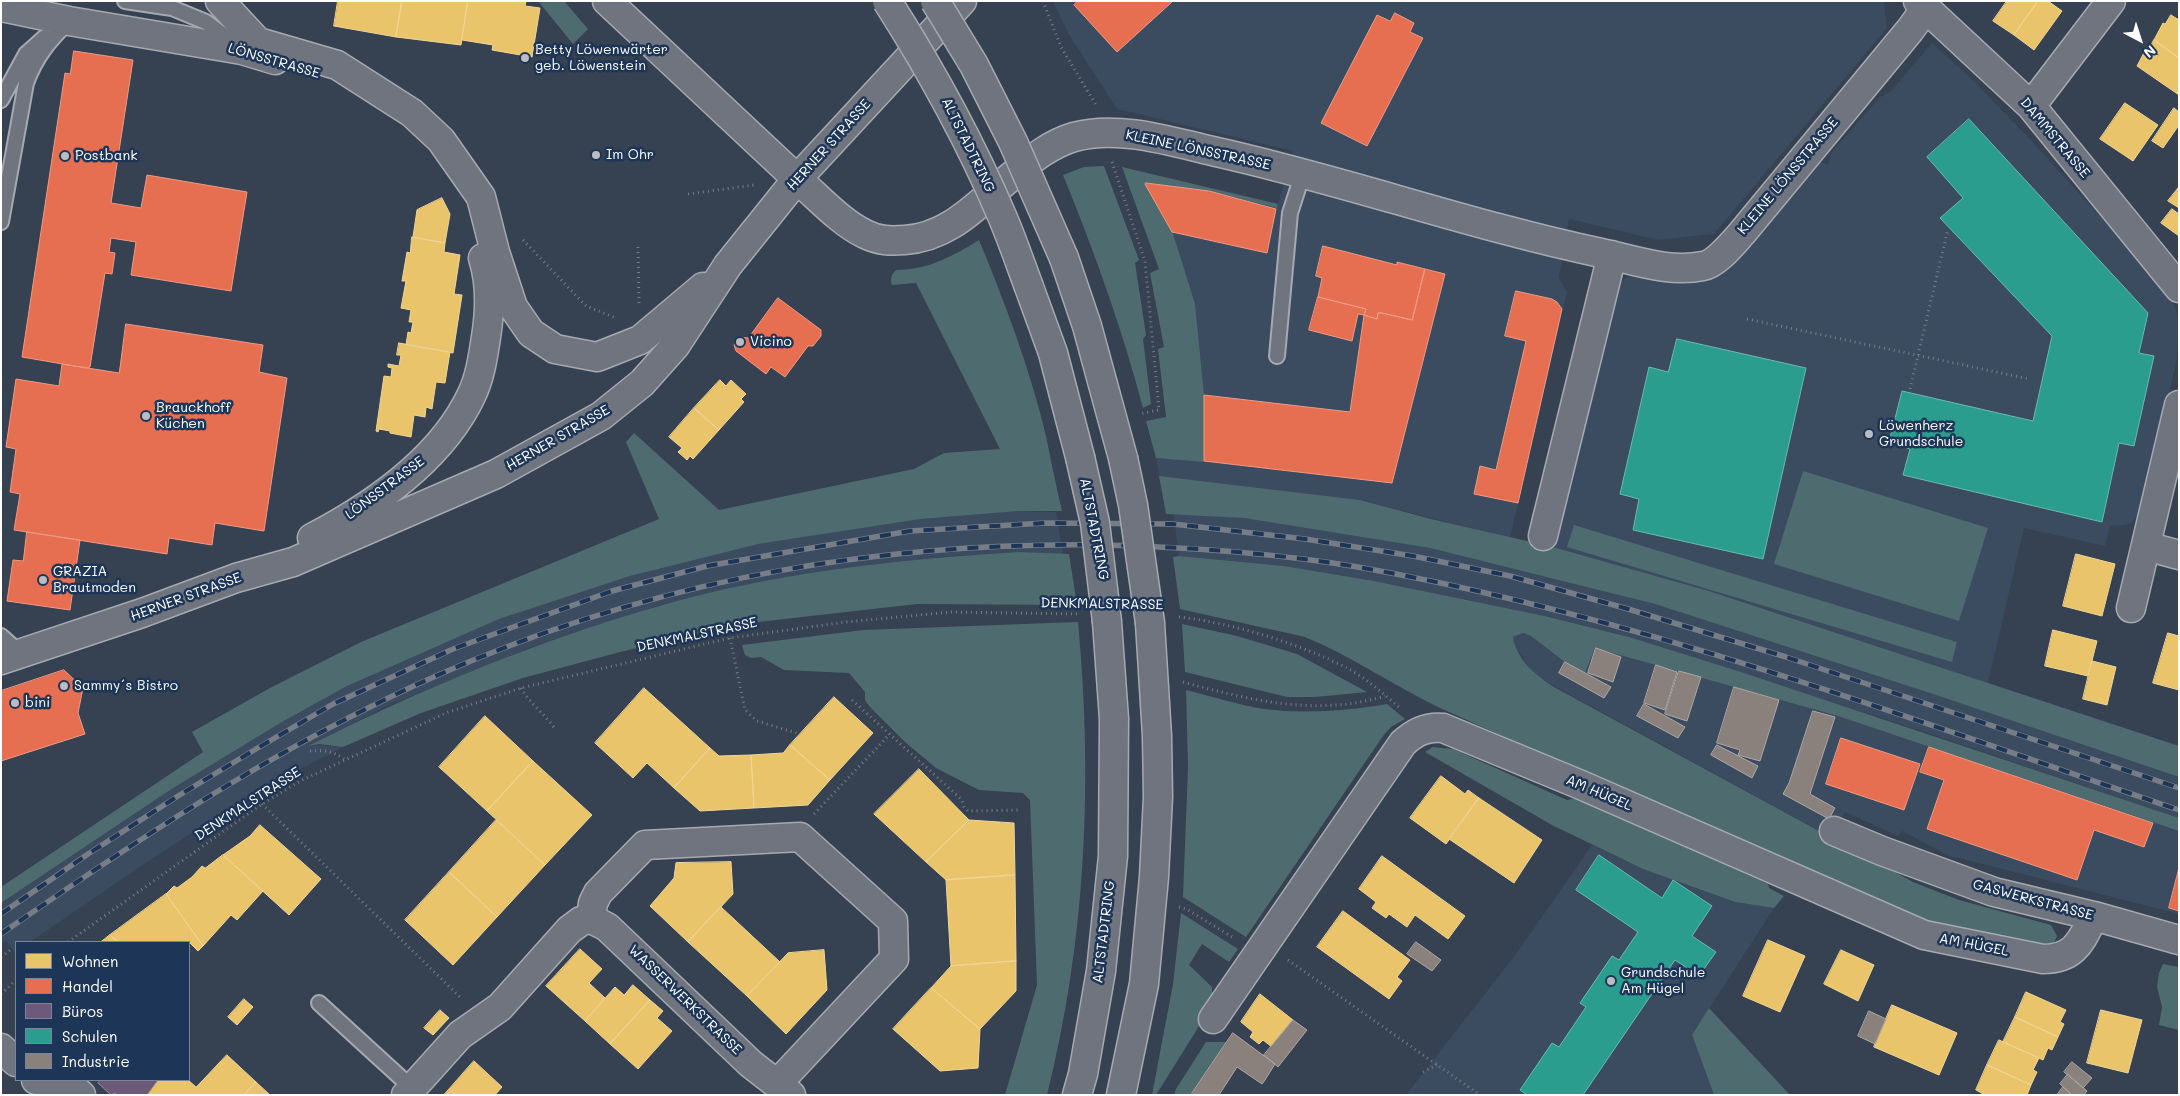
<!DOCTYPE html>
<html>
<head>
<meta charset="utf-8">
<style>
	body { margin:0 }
	#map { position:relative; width:2180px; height:1096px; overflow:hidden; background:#364151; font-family:Mali,sans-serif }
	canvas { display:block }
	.frame { position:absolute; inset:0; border:2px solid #fff; pointer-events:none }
	.legend { position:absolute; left:15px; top:941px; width:175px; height:140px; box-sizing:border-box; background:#1d3557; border:1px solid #77869a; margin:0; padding:6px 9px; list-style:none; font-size:15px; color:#fff }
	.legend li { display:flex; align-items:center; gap:10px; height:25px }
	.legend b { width:25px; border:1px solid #77869a }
	.north { position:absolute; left:2115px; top:15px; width:50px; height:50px; -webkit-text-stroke:4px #1d3557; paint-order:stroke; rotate:140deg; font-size:14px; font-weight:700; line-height:20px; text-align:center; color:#fff }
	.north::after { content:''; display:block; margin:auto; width:18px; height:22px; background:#fff; clip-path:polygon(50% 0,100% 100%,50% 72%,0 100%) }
</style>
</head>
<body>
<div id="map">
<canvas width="2180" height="1096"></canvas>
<div class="frame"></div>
<ul class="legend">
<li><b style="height:14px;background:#e9c46a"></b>Wohnen</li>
<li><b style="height:14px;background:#e76f51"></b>Handel</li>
<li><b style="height:14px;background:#6d597a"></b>Büros</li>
<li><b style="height:14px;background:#2a9d8f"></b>Schulen</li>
<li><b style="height:14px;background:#8a817c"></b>Industrie</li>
</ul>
<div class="north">N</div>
</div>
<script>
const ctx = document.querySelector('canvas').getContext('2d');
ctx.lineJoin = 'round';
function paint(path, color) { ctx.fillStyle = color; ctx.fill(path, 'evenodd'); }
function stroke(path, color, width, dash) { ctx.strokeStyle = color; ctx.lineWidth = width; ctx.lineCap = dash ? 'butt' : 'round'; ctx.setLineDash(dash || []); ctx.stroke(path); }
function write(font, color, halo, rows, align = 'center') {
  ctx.font = font + ' Mali,sans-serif'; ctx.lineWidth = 5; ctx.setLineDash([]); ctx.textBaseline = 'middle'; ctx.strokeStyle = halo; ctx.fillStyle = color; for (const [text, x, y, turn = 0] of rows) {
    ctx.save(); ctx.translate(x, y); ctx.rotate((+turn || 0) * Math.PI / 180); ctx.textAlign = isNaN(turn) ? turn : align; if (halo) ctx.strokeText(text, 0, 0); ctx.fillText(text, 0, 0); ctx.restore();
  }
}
paint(new Path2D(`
	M1053 1H1884L1887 28 1714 234 1658 240 1569 219 1559 278 1567 292 1510 538 1360 500 1159 476 1156 458 1204 462V395L1171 227 1145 184 1209 191 1277 208 1293 151 1117 109 1068 33Z
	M1932 43 1973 80 2029 138 2136 256 2167 292 2175 306 2179 322 2177 360 2139 515 2131 523 2125 525 2110 526 2105 546 2024 528 1988 683 1709 591 1553 547 1611 291 1626 278 1635 274 1688 280 1816 160 1828 165 1831 153 1880 97 1890 92Z
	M1019 511 1056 512 1063 555 1018 552 952 556 878 564 732 588 660 605 529 648 385 707 310 745 343 747 273 783 226 811 147 862 30 942H16L15 953 6 941 1 944V903L170 790 282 722 347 686 423 652 499 619 562 598 630 576 696 558 758 544 921 519Z
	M1173 513 1244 518 1430 548 1655 604 1936 695 2179 777V818L1900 724 1629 637 1545 616 1374 581 1284 566 1179 556Z
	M1523 633 1531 636 1585 673 1595 647 1838 716 2179 831V914L1947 855 1902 831 1898 836 1845 812 1831 837 1543 680 1532 672 1515 646 1513 637Z
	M1592 845 1643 869 1735 902 1774 908 1692 1035 1714 1095H1406L1516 954Z`), '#3b4b60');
paint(new Path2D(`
	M538 1H564L588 29 573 44Z
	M1104 166 1139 260 1135 263 1146 335 1143 339 1151 404 1143 408C1122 328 1094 251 1063 175L1084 167Z
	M1122 167 1278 204 1277 208 1209 191 1145 184 1171 227 1195 304 1204 395V462L1156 458 1146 421 1166 417 1158 349 1164 347 1150 273 1159 269Z
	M979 240C1005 303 1030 369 1046 436 1051 461 1056 486 1062 511H1019L921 519 758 544 630 576 499 619 347 686 282 722 170 790 1 903V887L203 752 192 732 270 688 361 642 659 519 626 442 634 433 719 510 914 469 944 453 1000 449 916 283 892 285C890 279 891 275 896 270 928 270 953 256 979 240Z
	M1803 471 1988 528 1959 621 1774 564Z
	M1159 476 1360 500 1431 519 1553 547 1709 591 2179 746V777L1936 695 1655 604 1430 548 1244 518 1166 514Z
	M1574 525 1957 642 1952 662 1567 547Z
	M1018 552 1069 554 1077 605 917 604 740 624 620 652 523 678 421 713 343 747 319 744 308 746C421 689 537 641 659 606 773 573 899 559 1018 552Z
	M1179 556 1284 566 1374 581 1545 616 1629 637 1741 672 2179 818V831L1838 716 1595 648 1585 673 1565 662 1531 636 1523 633 1513 637C1517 660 1535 675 1554 687L1913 882 1959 900 2051 925 2057 936 2052 947 1923 925 1438 707C1393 685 1351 656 1305 637L1180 609 1173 557Z
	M1078 622C1093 781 1086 939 1047 1095H1005L1037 985 1030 800 1023 793 979 790 936 768 905 742 869 706 865 700V692L849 673 784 670 761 657 751 658 745 655 742 645 863 630Z
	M1182 624 1237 636 1297 654 1367 692 1315 697H1287L1185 672Z
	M1186 690C1211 696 1238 705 1264 709 1306 714 1346 711 1387 704L1405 719 1391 727 1383 736 1246 937 1183 897 1188 767Z
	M1433 747 1453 749 1567 800 1577 798 1768 884 1769 888 1784 896 1774 908 1735 902 1643 869 1552 825 1425 752Z
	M1181 913 1238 949 1229 962 1202 944 1189 965 1212 987V1001L1206 1015 1156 1095H1152L1173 984Z
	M2163 964 2179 967V1030L2159 1025 2162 1007 2157 987 2159 973Z
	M1709 1008 1790 1095H1714L1692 1035Z
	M1206 1042H1227L1191 1095H1174L1176 1089Z`), '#4e6c6f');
const homes = new Path2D(`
	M338 1H402L396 37 334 26Z
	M402 1H468L461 45 396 37Z
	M468 1H526L525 6 540 8 532 57 492 50 493 45 462 40Z
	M2007 1H2038L2014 35 1993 21Z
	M2038 1H2048L2062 11 2034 50 2014 35Z
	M2171 15 2179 20V58L2154 40 2163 23 2165 24Z
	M2154 40 2179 58V95L2137 66 2147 47 2149 48Z
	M2125 103 2158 125 2133 161 2100 139Z
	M2174 108 2179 112V125L2163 148 2152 141Z
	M2179 187V208L2168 201Z
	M442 198 450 214 445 243 413 237 417 210Z
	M2172 209 2179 214V236L2161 223Z
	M412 237 445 243 444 252 460 255 454 294 462 295 453 353 406 345 408 332 411 333 413 322H409L411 310 401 308 406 281H402L407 252 410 253Z
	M399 343 450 352 445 383 436 382 432 409 426 407 425 417 414 415 411 437 390 433V431L379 429 378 432 376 431 384 376 391 377 392 368 388 367V364L399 366 401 355H397Z
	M720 380 726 386 731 380 746 394 741 399 744 402 719 430 694 408Z
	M694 408 719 430 693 459 690 456 687 460 678 452 682 448 669 437Z
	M2076 554 2115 564 2102 616 2063 606Z
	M2053 630 2097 641 2088 676 2045 666Z
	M2168 633 2179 636V690L2153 683Z
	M2092 661 2116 667 2107 705 2083 699Z
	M644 688 710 748 674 788 647 763 633 778 595 743Z
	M834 697 873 733 830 780 790 745Z
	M485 716 533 761 487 811 439 767Z
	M790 745 830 780 808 805 754 808 751 755 783 753Z
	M710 748 719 756 751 755 754 808 700 811 674 788Z
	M533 761 592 815 545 865 487 811Z
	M919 769 969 820 926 862 874 814Z
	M1441 776 1465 794 1468 790 1479 798 1446 844 1410 818Z
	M1479 798 1542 840 1514 883 1449 839Z
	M496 820 545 865 497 917 449 872Z
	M969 820 1014 823 1015 875 946 880 926 862Z
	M260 825 321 879 289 915 223 855 250 836Z
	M223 855 263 891 237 920 231 915 203 946 166 894 174 886 177 888 192 877 202 866 205 868Z
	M1382 856 1465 916 1448 939 1415 915 1407 927 1389 914 1386 918 1372 908 1376 902 1359 889Z
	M731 862 733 894 688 942 650 906 674 878 676 863Z
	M449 872 497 917 453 965 405 920Z
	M1015 875 1016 961 951 966 946 880Z
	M166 894 203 946 198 951 189 942H118L110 935Z
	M721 907 780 962 747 996 688 942Z
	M1343 911 1410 960 1397 977 1402 981 1389 999 1317 947Z
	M110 935 118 942H101Z
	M1768 940 1805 956 1780 1012 1743 996Z
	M580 949 602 969 589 983 605 998 585 1021 546 986Z
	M824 950 827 990 786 1034 747 996 788 953Z
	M1841 950 1874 965 1858 1001 1824 984Z
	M1016 961V991L980 1029 931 988 951 966Z
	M633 985 650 1000 610 1044 585 1021 615 987 624 995Z
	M931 988 980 1029 978 1068 940 1071 893 1029Z
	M2026 992 2066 1010 2060 1022 2064 1024 2058 1037 2015 1017Z
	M1260 994 1293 1020 1272 1047 1263 1040 1259 1044 1250 1037 1253 1032 1241 1022Z
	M244 999 253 1007 237 1025 228 1017Z
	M650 1000 663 1011 657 1018 672 1031 638 1069 610 1044Z
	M1892 1005 1957 1033 1939 1075 1874 1047Z
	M440 1010 449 1018 433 1035 424 1028Z
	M2101 1010 2142 1020 2128 1073 2087 1063Z
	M2015 1017 2058 1037 2052 1050 2048 1048 2043 1060 2003 1042Z
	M1999 1040 2039 1058 2033 1070 2037 1072 2031 1085 1987 1065Z
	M227 1055 256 1082 244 1095H147L158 1080H188L196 1087Z
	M474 1061 502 1087 495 1095H444Z
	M1987 1065 2031 1085 2027 1095H1985L1976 1090Z
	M256 1082 270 1095H244Z`);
paint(homes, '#e9c46a');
stroke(homes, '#f0d697', 1);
const shops = new Path2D(`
	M1078 1H1173L1117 52 1074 5Z
	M1395 13 1414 23 1410 32 1423 38 1367 146 1321 123 1377 15 1390 21Z
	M74 51 133 60 111 203 141 208 147 175 247 192 231 291 131 275 136 242 111 238 109 252 115 253 112 274 105 273 90 367 86 368 22 357 65 73 70 74Z
	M1146 183 1209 191 1276 209 1267 253 1172 232 1145 184Z
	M1323 246 1397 265V262L1425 269 1412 320 1382 313H1378L1377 319 1364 315 1366 309 1318 297 1322 278 1316 276Z
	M1425 269 1445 274 1392 483 1204 461V395L1350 412 1364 315 1377 319 1378 313H1382L1412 320Z
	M1516 291 1552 299 1557 302 1562 309 1518 503 1474 494 1480 466 1496 470 1526 341 1505 336Z
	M1318 297 1366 309 1364 315 1358 314 1352 341 1309 330Z
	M778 298 821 330V336L813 346H808L785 377 771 367 766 374 736 351 734 345 739 337 748 338Z
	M126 324 263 345 259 372 287 378 264 531 215 523 212 545 169 538 167 554 14 530 20 494 10 492 16 449 6 447 16 379 59 386 62 364 119 373Z
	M27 532 80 540 70 610 7 601 13 560 23 561Z
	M64 670 83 688 78 713 85 734 1 761V691Z
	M1841 738 1920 764 1904 810 1826 784Z
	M1929 747 2153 823 2144 847 2094 830 2077 880 1927 829 1944 780 1920 772Z
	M2179 868V911L2169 908Z`);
paint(shops, '#e76f51');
stroke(shops, '#ee9a85', 1);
const offices = new Path2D(`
	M101 1080H158L147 1095H117L115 1093 111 1095 98 1083Z`);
paint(offices, '#6d597a');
stroke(offices, '#998ba2', 1);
const schools = new Path2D(`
	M1969 119 2148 313 2139 353 2154 356 2134 446 2119 443 2102 522 1903 475 1910 449 1889 442 1902 391 2033 421 2052 336 1940 218 1963 198 1927 157Z
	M1677 339 1806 368 1763 559 1633 530 1639 499 1620 494 1649 367 1668 372Z
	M1599 855 1662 898 1673 880 1712 906 1692 936 1716 952 1699 976 1675 960 1583 1095H1527L1520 1090 1552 1043 1559 1047 1586 1007 1580 1003 1612 956 1619 960 1638 932 1576 890Z`);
paint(schools, '#2a9d8f');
stroke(schools, '#6abab1', 1);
const industry = new Path2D(`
	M1596 648 1621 657 1613 682 1588 673Z
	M1565 662 1611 687 1604 698 1559 673Z
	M1656 665 1677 672 1665 710 1644 703Z
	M1679 671 1701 677 1687 721 1665 714Z
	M1734 687 1779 700 1760 761 1738 755 1740 750 1717 743Z
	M1644 704 1685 727 1678 738 1637 716Z
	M1813 711 1835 717 1810 794 1835 808 1829 819 1783 794 1789 783Z
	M1717 745 1758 766 1752 778 1711 755Z
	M1416 942 1441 960 1432 971 1407 954Z
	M1869 1011 1886 1019 1875 1044 1858 1036Z
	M1293 1020 1307 1030 1278 1067 1264 1055Z
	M1233 1033 1275 1064 1265 1080 1262 1084 1237 1067 1219 1095H1191Z
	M2072 1062 2092 1078 2083 1088 2064 1072Z
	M2068 1074 2087 1091 2084 1095H2072L2060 1084Z
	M2063 1087 2072 1095H2057Z`);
paint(industry, '#8a817c');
stroke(industry, '#ada7a3', 1);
const lane = new Path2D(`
	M125 1 172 8 206 22 234 43
	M1 100 26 54 45 37
	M1 222 26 83C36 56 49 41 69 21
	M1277 356 1290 213 1303 173
	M1 636 21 654
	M319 1003 412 1088`);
const street = new Path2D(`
	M1918 1 2031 106 2179 288
	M2031 106 2111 1
	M797 179C818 197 840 222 865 234 879 241 890 241 905 240 951 237 979 202 1013 175 1031 160 1050 144 1074 137 1120 124 1176 143 1221 153 1349 182 1473 226 1601 253 1634 260 1669 273 1703 266 1716 264 1733 243 1742 233L1910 30 1926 8
	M1543 536 1612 255
	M2146 546 2179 555
	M2131 608 2179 405
	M1834 831 1882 851 1994 892 2094 916 2179 940
	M591 919 593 903 598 893 645 845 800 837 893 921 894 959 778 1083
	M1213 1019 1403 743C1415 732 1427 726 1443 728L1581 785 1924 935 2043 959C2075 959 2081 941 2094 916
	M1 1048 16 1062
	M36 1080 70 1085 81 1095
	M406 1095 460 1035 500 1007 569 930 581 921 591 919 607 927 751 1064 791 1095`);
const secondary = new Path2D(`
	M220 1 258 42 337 65 412 113 441 140 481 197 495 252 513 307 531 333 555 349 597 357 640 340 703 287
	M607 1 797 179
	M1 7 69 21 242 50 275 60
	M1064 258 1087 326 1123 458
	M1029 287 1053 353 1080 457
	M312 538C373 506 441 459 471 396 480 378 483 357 486 337 490 312 491 283 483 258
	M1 660 142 613 236 578 293 562 496 474 601 416 642 383 675 346 728 265 797 179 962 1
	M1077 1095 1083 1074 1101 971 1113 856 1114 719 1107 622
	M1121 1095 1144 984 1154 877 1158 797 1157 736 1150 623`);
stroke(lane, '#a5aab1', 18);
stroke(street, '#a5aab1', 31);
stroke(secondary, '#a5aab1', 31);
stroke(new Path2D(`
	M1043 1 1061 47 1096 105
	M1112 162 1145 261 1159 410 1139 414
	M688 194 754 185
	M523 240 586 306 616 318
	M638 247 639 304
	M1747 319 2029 379
	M1910 389 1948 229
	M1179 617C1233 623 1301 644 1349 669 1367 679 1385 695 1400 708
	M730 638 745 710 757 721 800 734
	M1183 682C1249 700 1317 717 1385 696
	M521 688C530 704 545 714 555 729
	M852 700 961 799 964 807 968 811 1018 810
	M310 751C324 750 333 751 344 759
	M262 804 462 999
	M814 814 889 735
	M1179 907 1188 910 1234 938
	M68 942 262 804 302 780 446 713 521 688 730 638 846 622 951 612 1077 614
	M1 957 12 949
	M1288 960 1480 1095
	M1 994 16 980
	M1423 1072 1437 1065`), '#777d86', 3, [1, 4]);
stroke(lane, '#6f747e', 14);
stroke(street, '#6f747e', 28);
stroke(secondary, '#6f747e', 28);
const rail = new Path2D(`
	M1 914 88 854 178 796 256 749 333 704 453 649 612 591 707 566 910 531 1045 523 1173 524 1305 539 1413 556 1510 576 1628 609 1786 657 2179 788
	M1 934C149 831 303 730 471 661 675 577 884 542 1104 545 1189 547 1274 553 1358 567 1639 616 1909 719 2179 810`);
stroke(rail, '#777d86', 5.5);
stroke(rail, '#1d3557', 4, [11]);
const secondaryBridge = new Path2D(`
	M887 1C931 70 970 141 1002 216 1012 239 1020 263 1029 287
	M935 1 974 65 1013 142 1064 258
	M1080 457 1095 523 1107 622
	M1123 458 1133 505 1150 623`);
stroke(secondaryBridge, '#a5aab1', 31, []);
stroke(secondaryBridge, '#6f747e', 28);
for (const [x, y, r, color] of [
	[525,58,5,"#b9bcc2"],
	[596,155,5,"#b9bcc2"],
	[65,156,5,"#b9bcc2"],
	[740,342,5,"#b9bcc2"],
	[146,416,5,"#b9bcc2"],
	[1869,434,5,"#b9bcc2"],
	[43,580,5,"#b9bcc2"],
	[64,686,5,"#b9bcc2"],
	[15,703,5,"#b9bcc2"],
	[1611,981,5,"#b9bcc2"]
]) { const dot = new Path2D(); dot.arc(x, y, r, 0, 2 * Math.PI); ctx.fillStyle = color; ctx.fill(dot); stroke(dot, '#1d3557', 2); }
write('14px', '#fff', '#1d3557', [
	["Betty Löwenwärter",535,50],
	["geb. Löwenstein",535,66],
	["Im Ohr",606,155],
	["Postbank",75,156],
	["Vicino",750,342],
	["Brauckhoff",156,408],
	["Küchen",156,424],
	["Löwenherz",1879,426],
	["Grundschule",1879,442],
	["GRAZIA",53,572],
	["Brautmoden",53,588],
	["Sammy´s Bistro",74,686],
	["bini",25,703],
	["Grundschule",1621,973],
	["Am Hügel",1621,989]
], 'left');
write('14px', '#fff', '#1d3557', [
	["LÖNSSTRASSE",274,61,16],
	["DAMMSTRASSE",2055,138,50],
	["HERNER STRASSE",829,145,-48],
	["ALTSTADTRING",968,145,64],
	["KLEINE LÖNSSTRASSE",1198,150,12],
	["KLEINE LÖNSSTRASSE",1788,176,-50],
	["HERNER STRASSE",558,438,-30],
	["LÖNSSTRASSE",385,488,-37],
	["ALTSTADTRING",1094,529,79],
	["HERNER STRASSE",186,597,-20],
	["DENKMALSTRASSE",1102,604,1],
	["DENKMALSTRASSE",697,635,-12],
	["AM HÜGEL",1599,793,23],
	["DENKMALSTRASSE",248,804,-33],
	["GASWERKSTRASSE",2033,900,15],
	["ALTSTADTRING",1104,932,-83],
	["AM HÜGEL",1974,945,11],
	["WASSERWERKSTRASSE",685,1000,44]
]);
</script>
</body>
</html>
